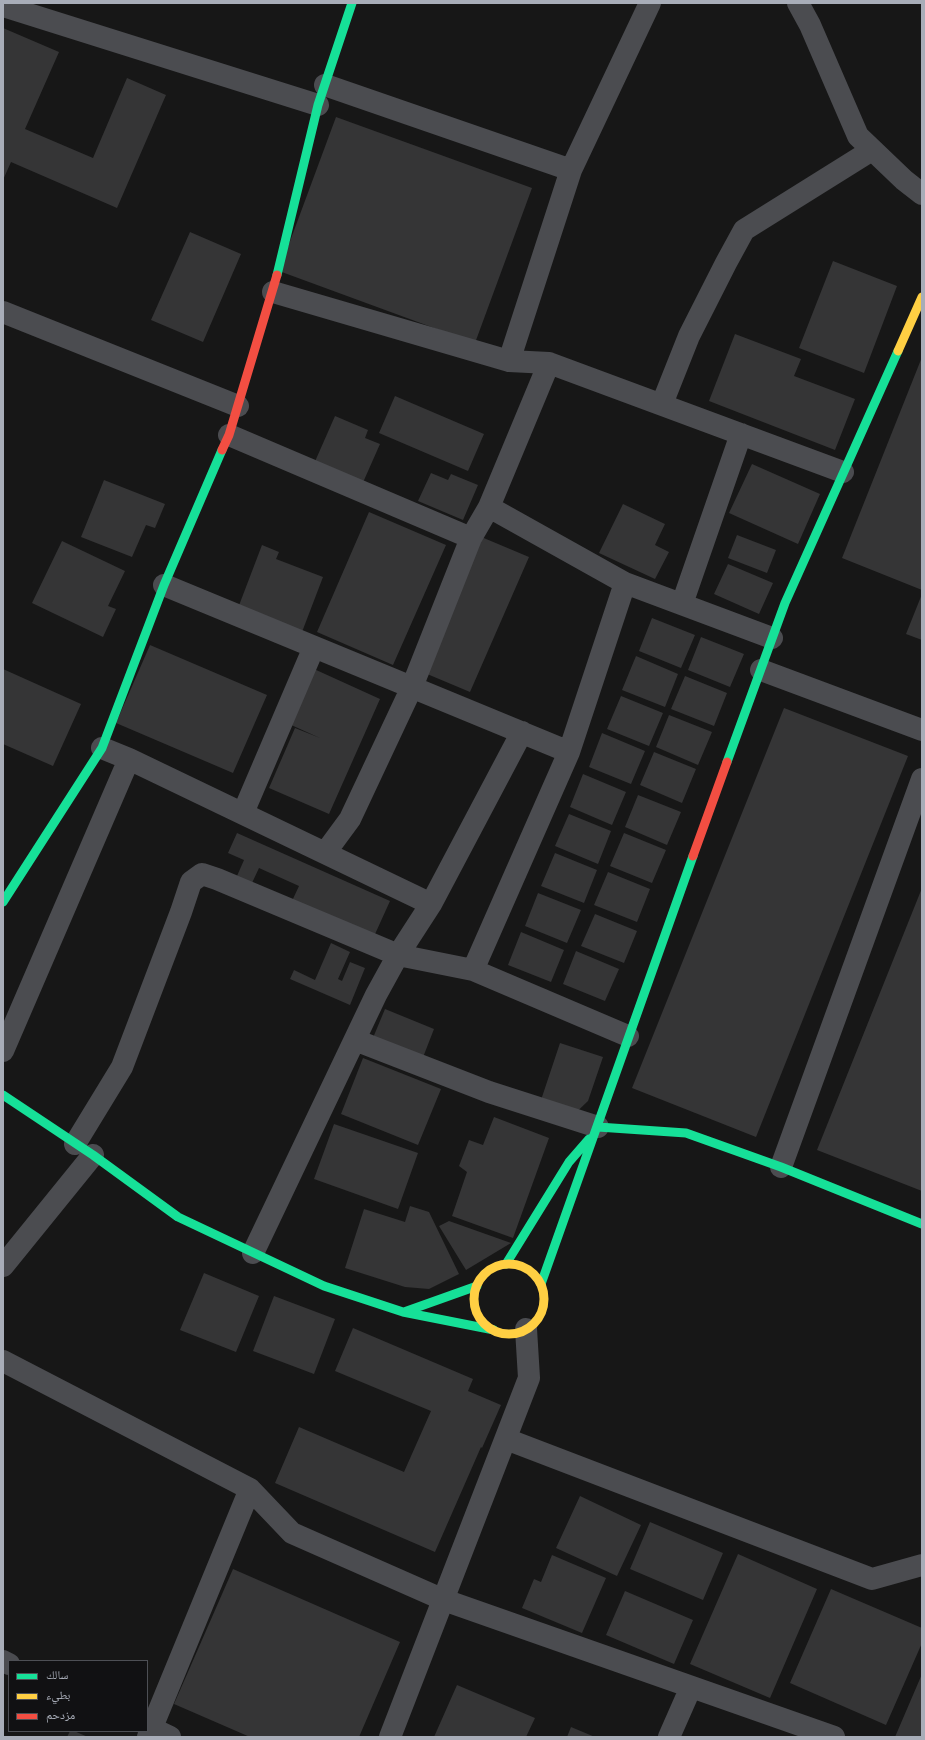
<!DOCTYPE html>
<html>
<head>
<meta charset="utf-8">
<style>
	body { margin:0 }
	#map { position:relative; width:925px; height:1740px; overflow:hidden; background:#171717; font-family:"Golos Text","Noto Naskh Arabic",sans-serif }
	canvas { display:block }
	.frame { position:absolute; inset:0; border:4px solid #a8adb8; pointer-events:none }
	.legend { position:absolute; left:8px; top:1660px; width:140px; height:72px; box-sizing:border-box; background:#111113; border:1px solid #4d4f55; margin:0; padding:5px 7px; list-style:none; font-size:12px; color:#a8adb8 }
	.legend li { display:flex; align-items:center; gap:8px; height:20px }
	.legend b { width:20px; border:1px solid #4d4f55 }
</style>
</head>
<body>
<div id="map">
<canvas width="925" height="1740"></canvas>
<div class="frame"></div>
<ul class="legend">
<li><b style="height:5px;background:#16e098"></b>سالك</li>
<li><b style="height:5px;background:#ffcf43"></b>بطيء</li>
<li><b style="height:5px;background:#f24e42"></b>مزدحم</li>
</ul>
</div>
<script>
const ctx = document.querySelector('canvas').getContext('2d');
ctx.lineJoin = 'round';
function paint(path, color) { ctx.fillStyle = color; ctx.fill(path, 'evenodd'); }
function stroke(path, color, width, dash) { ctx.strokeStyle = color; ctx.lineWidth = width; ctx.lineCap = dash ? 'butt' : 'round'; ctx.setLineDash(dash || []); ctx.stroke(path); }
paint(new Path2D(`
	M3 28 59 52 25 129 93 158 127 78 166 95 117 208 11 162 3 180Z
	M336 117 532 188 475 343 279 271Z
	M190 232 241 254 203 342 151 320Z
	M833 261 897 286 864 373 799 348Z
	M735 334 801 359 794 376 855 399 835 450 709 401Z
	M922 357V590L842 558Z
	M395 396 484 434 468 471 379 433Z
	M335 416 368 430 365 438 380 444 361 487 313 466Z
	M752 464 820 494 798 544 729 513Z
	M431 473 448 480 451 474 478 485 463 520 418 501Z
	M104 480 165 504 155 528 146 525 132 557 81 537Z
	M623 504 665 524 655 545 669 552 655 579 599 553Z
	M369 512 446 545 393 665 317 632Z
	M737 535 776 550 767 573 728 558Z
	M479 536 529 557 470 692 420 671Z
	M62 541 125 571 108 606 116 609 103 637 32 603Z
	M262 545 279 552 276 559 323 577 302 632 238 608Z
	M728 564 773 583 759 614 714 594Z
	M922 594V640L906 634Z
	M652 618 695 635 681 668 639 651Z
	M701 637 744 654 730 687 688 670Z
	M150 645 267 695 233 773 116 723Z
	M636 656 678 674 665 707 622 690Z
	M3 669 81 704 53 766 3 744Z
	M314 669 380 699 329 814 269 788 295 728 320 738 289 724Z
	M685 676 727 693 714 726 671 709Z
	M621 696 663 713 649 746 607 729Z
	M784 708 908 756 756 1137 632 1088Z
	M669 715 712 732 698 765 656 747Z
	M602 733 645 751 631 784 589 767Z
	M654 752 696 769 682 803 640 785Z
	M583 774 626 792 612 825 570 807Z
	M638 795 681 812 667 845 625 827Z
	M569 814 611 831 598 864 555 846Z
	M237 833 390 901 371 943 292 901 299 886 259 868 252 883 237 876 244 860 228 853Z
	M624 833 666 850 652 883 610 866Z
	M555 853 597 870 584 903 541 886Z
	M608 872 650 889 637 922 594 905Z
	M922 888V1191L817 1150Z
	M538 893 581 910 567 943 525 926Z
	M595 914 637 931 624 963 581 946Z
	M521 932 564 950 551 982 508 965Z
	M331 943 350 952 338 979 342 981 350 962 365 968 350 1005 290 979 294 970 315 980Z
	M576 951 619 969 605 1001 563 984Z
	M385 1009 434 1029 420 1065 370 1045Z
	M560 1043 603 1057 588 1101 564 1124 536 1115Z
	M363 1058 441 1089 418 1145 341 1114Z
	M494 1117 549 1138 513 1238 452 1216 467 1172 459 1166 469 1140 483 1145Z
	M334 1124 418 1153 398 1209 314 1179Z
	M410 1206 429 1212 459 1274 429 1289 405 1287 345 1268 364 1209 405 1222Z
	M449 1221 511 1243 466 1270 439 1226Z
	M204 1273 259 1296 236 1352 180 1330Z
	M274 1296 335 1319 314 1374 253 1351Z
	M353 1328 473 1379 468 1391 501 1405 482 1448 481 1447 435 1552 275 1483 299 1427 404 1472 431 1411 335 1371Z
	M580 1496 641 1525 617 1576 556 1548Z
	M650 1522 723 1553 703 1600 630 1569Z
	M738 1554 817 1589 770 1698 690 1664Z
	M552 1555 606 1578 582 1633 522 1608 534 1579 541 1582Z
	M233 1569 400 1642 359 1737H250L174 1704Z
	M831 1589 922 1628V1643L886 1725 790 1683Z
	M625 1591 693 1620 674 1664 606 1635Z
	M922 1674V1737H895Z
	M457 1685 535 1718 526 1737H434Z
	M571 1727 595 1737H567Z
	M70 1731H74L88 1737H67Z`), '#353536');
stroke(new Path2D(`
	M798 3 810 25 858 136 904 180 922 194
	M3 6 318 105
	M325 85 571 170
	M273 292 509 361 549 363 843 472
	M3 312 238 406
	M509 361 571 170 650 3
	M662 404 689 336 726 263 744 230 872 150
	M229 435 471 538
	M489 507 625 583
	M164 585 569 752 625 583 772 638
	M682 604 741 434
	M761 670 922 730
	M102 748 129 759 431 904
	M243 813 314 647
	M325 853 350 819 412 687 471 538 489 507 549 363
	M473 970 569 752
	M355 1040 489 1092 598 1127
	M3 1051 129 759
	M75 1144 122 1067 181 912 191 882 202 874 217 879 398 955 431 904 522 732
	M781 1167 922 779
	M253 1253 376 995 398 955 473 970 628 1036
	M3 1266 93 1155
	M3 1361 250 1489 292 1533 444 1600 834 1737
	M506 1439 872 1579 922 1565
	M3 1661 9 1664
	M147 1726 170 1737
	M148 1737 250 1489
	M390 1737 529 1378 526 1329
	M669 1737 691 1687`), '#4b4c50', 22);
stroke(new Path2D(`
	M277 275 318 105 352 3
	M727 762 785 603 898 351
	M3 902 102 748 164 585 222 450
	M3 1095 93 1155 178 1217 324 1286 403 1312 494 1330
	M598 1127 686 1133 781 1167 922 1224
	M506 1264 569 1162 589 1139
	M541 1284 693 856
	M404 1312 477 1286`), '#16e098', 9);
stroke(new Path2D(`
	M898 351 922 297
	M474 1299a35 35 0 1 1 70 0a35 35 0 1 1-70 0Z`), '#ffcf43', 9);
stroke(new Path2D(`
	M222 450 229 435 277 275
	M693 856 727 762`), '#f24e42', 9);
</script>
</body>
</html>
